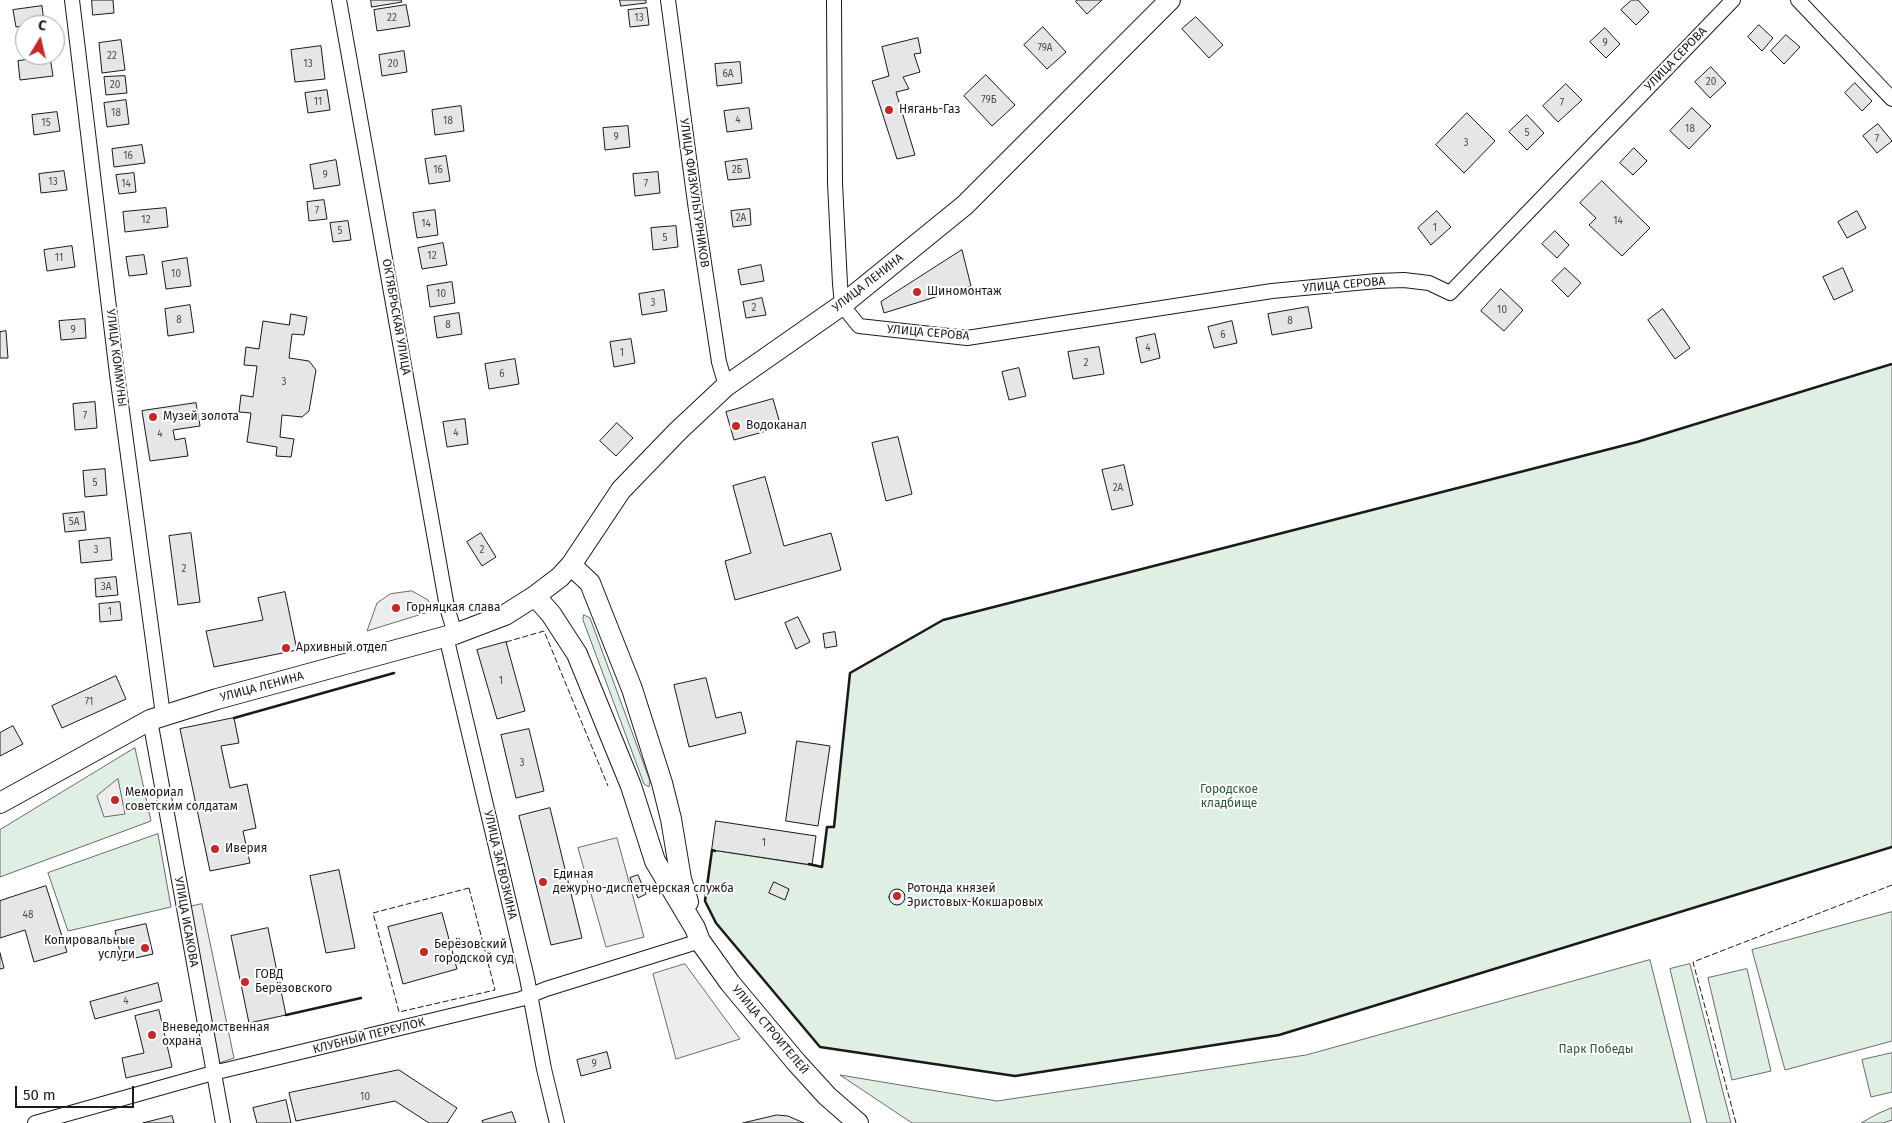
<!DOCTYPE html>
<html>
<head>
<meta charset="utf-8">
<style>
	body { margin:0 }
	#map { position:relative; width:1892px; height:1123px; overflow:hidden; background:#fff; font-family:"Fira Sans",sans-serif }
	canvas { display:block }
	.north { position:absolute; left:15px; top:15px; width:50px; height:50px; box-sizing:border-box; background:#fff; border:1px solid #a3a3a3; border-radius:50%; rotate:9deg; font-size:14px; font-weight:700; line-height:20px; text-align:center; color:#1a1a1a }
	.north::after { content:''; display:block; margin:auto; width:18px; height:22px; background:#c62828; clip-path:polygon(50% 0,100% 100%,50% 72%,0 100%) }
	.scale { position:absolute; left:15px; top:1086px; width:119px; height:22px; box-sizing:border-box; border:2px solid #1a1a1a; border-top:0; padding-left:6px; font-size:15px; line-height:18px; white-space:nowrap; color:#1a1a1a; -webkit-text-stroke:4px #fff; paint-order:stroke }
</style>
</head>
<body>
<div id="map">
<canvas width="1892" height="1123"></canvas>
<div class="north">С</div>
<div class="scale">50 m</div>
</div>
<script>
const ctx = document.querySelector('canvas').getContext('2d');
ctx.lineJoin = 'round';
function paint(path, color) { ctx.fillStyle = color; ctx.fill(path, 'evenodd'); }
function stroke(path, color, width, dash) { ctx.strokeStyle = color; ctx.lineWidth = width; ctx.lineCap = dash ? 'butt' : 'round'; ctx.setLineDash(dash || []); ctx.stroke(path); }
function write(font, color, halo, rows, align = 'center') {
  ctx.font = font + ' "Fira Sans",sans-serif'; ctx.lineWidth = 4; ctx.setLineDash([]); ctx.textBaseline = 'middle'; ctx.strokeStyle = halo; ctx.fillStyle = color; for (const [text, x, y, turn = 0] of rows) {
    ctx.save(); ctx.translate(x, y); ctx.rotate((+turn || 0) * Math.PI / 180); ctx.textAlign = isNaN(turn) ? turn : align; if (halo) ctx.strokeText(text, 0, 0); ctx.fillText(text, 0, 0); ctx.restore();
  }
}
const green = new Path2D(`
	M1892 364V847L1279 1035 1015 1076 820 1047 716 923 705 901 712 850 822 867 827 827 834 826 850 673 943 620 1637 442Z
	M584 615 590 618 650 781 649 787 644 784 583 620Z
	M135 748 151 821 0 877V830Z
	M158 834 171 907 68 931 48 873Z
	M1892 912V1041L1785 1070 1752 950Z
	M1650 960 1691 1123H912L840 1075 997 1101 1306 1055Z
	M1690 964 1731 1123H1707L1670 969Z
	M1747 969 1771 1071 1732 1080 1708 978Z
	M1892 1053V1092L1871 1097 1862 1060Z
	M1892 1108V1120L1883 1123H1861L1877 1114Z`);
paint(green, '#e0efe3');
stroke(green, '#6a6a6a', 1);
const parking = new Path2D(`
	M412 591 428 600 435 610 367 631 377 603 390 594Z
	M118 779 125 814 104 817 97 796Z
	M617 838 644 937 606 947 578 848Z
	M202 904 234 1058 216 1064 189 907Z
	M685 964 740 1039 676 1059 653 974Z`);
paint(parking, '#ededed');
stroke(parking, '#6a6a6a', 1);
const building = new Path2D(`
	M92 0H113L114 13 93 15Z
	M371 0H401L402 2 372 7Z
	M620 0H646V3L621 6Z
	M1077 0H1102L1087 14 1076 2Z
	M1632 0H1638L1649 12 1636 25 1621 10Z
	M406 5 410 26 377 31 374 10Z
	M42 6 44 23 16 27 13 10Z
	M647 8 649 25 630 27 628 10Z
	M1196 17 1223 45 1209 58 1182 29Z
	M1759 25 1773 38 1762 51 1748 37Z
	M1043 27 1066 52 1047 69 1024 45Z
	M1605 28 1620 44 1606 58 1590 42Z
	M1786 35 1800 47 1784 64 1771 51Z
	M918 38 921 53 914 54 920 72 903 77 909 89 896 92 915 155 897 159 872 81 889 76 882 47Z
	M121 40 125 70 102 73 99 43Z
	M321 46 325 79 295 82 291 50Z
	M404 51 407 72 382 76 379 55Z
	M50 57 53 76 20 80 18 61Z
	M740 62 742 83 717 86 715 64Z
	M1711 67 1726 83 1710 98 1695 82Z
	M986 75 1015 105 992 126 964 96Z
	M125 76 127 93 106 95 104 77Z
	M1855 83 1872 101 1862 111 1845 93Z
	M1566 84 1582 100 1558 122 1543 106Z
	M327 90 330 110 308 113 305 93Z
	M126 100 129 124 107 127 104 103Z
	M461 106 464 131 435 135 432 110Z
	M749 108 752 129 727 132 724 111Z
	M1692 108 1711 126 1689 149 1670 131Z
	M57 112 60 131 34 135 32 115Z
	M1467 113 1495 141 1464 173 1436 145Z
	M1527 115 1544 133 1527 150 1509 132Z
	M1878 124 1892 141 1877 153 1863 136Z
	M628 126 630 147 605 150 603 128Z
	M142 145 145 163 114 167 112 149Z
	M1634 148 1647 161 1633 175 1620 163Z
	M446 156 450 181 429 184 425 159Z
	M747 159 750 178 728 180 725 162Z
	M336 160 340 185 314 189 310 165Z
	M64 171 67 190 41 193 39 174Z
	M658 172 660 193 635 196 633 174Z
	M134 173 136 192 119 194 116 175Z
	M1602 181 1650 228 1622 256 1589 225 1596 218 1580 203Z
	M324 200 327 219 309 221 307 202Z
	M166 208 168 227 125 232 123 212Z
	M750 209 751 225 733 227 731 211Z
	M435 210 438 235 417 238 413 213Z
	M1437 211 1451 227 1431 245 1418 228Z
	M1857 211 1866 228 1847 238 1838 222Z
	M348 221 351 240 333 242 330 223Z
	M676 226 678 247 653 250 651 228Z
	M1555 231 1569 245 1557 258 1542 244Z
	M443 243 447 265 422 269 418 248Z
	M72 246 75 267 47 271 44 250Z
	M962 250 971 286 884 313 881 302Z
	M144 255 147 274 129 276 126 257Z
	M187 258 191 286 166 289 162 262Z
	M761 265 764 281 741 285 738 270Z
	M1565 268 1581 283 1568 297 1552 281Z
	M1843 268 1853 291 1834 300 1823 277Z
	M452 282 455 303 430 307 427 286Z
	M1501 289 1523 310 1504 331 1481 311Z
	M664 290 667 311 642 315 639 294Z
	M762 298 766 315 746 318 743 302Z
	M190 305 194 332 168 336 165 309Z
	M1308 307 1312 328 1272 335 1268 314Z
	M1663 309 1690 348 1675 359 1648 320Z
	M459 313 462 334 437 338 434 317Z
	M291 314 307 317 304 335 292 334 289 358 309 361 316 370 309 411 302 417 282 415 280 437 294 439 291 457 276 456 277 447 247 442 251 413 239 412 241 395 253 397 257 366 244 365 246 347 259 349 263 321 289 325Z
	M85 319 86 338 61 340 59 321Z
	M1232 321 1237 343 1214 348 1208 327Z
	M6 331 8 358H0V332Z
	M1155 334 1160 358 1141 363 1136 338Z
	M631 339 635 363 614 367 610 342Z
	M1099 347 1104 374 1073 379 1068 352Z
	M515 359 519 384 489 389 485 364Z
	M1019 368 1026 396 1009 400 1002 372Z
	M773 399 781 427 734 440 726 412Z
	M95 402 97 428 75 430 73 404Z
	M196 403 200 426 173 430 175 440 185 438 188 456 150 461 142 411Z
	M465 419 468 444 447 447 443 422Z
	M617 423 633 438 616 456 600 441Z
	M898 437 912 494 886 501 872 443Z
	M1124 465 1133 505 1112 510 1102 470Z
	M105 469 107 495 85 497 83 471Z
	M765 477 784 546 831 533 841 570 735 600 725 561 751 553 733 486Z
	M84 512 86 530 65 532 63 514Z
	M191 533 200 602 178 605 169 536Z
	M481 533 496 557 482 566 467 542Z
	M110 538 112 560 81 563 79 541Z
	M116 577 118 595 96 597 95 579Z
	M285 592 297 650 214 667 206 631 263 620 258 598Z
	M120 602 122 620 100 622 99 604Z
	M798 617 810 642 796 649 785 623Z
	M835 632 837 646 825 648 823 634Z
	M506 642 525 711 497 719 477 650Z
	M116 676 126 699 62 728 52 706Z
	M706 678 716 718 741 712 746 733 689 747 674 685Z
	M234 718 239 743 221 746 230 788 247 784 256 828 243 831 250 863 210 871 180 729Z
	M13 726 23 744 0 756V733Z
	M529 729 544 791 516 798 501 735Z
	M797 741 830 746 818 826 786 821Z
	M550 808 582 938 551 945 519 816Z
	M716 821 816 836 812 865 712 850Z
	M339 870 355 948 326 953 310 876Z
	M638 875 646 894 638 898 630 878Z
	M774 882 789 889 785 900 769 893Z
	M46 886 67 952 34 962 25 930 0 938V901Z
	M889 897a8 8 0 1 1 16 0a8 8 0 1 1-16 0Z
	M442 913 457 969 403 984 388 927Z
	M146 924 153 954 122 961 115 931Z
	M268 928 286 1015 249 1023 231 936Z
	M0 953 4 968 0 969Z
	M158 983 162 1001 95 1019 90 1002Z
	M159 1010 172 1067 126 1078 122 1058 144 1053 135 1016Z
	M607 1052 611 1068 581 1076 577 1060Z
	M399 1070 457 1108 447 1123H429L395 1101 296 1121 289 1093Z
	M286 1100 291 1123H257L253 1108Z
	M512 1112 516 1123H483L482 1121Z
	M777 1115 788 1116 804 1123H743Z
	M172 1116 174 1123H143Z`);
paint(building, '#e6e6e6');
stroke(building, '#1a1a1a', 1);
const street = new Path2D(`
	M72 0 117 374 163 715
	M339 0 447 607 455 634
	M668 0 695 203 719 362 726 386
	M834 0 835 183 840 284 842 305 859 326 967 338 1272 291 1377 281 1404 280 1429 283 1450 293 1733 0
	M1798 0 1892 99
	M446 636 527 978 544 1069 557 1123
	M150 720 223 1123
	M35 1123 213 1073 521 999 546 989 700 941`);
const secondary = new Path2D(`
	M571 565 590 583 632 689 662 783 671 819 681 879 688 902
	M535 596 551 614 577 654 631 786 655 861 695 928 700 941 730 983 796 1062 827 1096 858 1123
	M0 803 150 720 217 699 455 634 505 615 535 596 560 577 571 565 621 490 678 431 726 386 842 305 965 205 1170 0`);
stroke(street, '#1a1a1a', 16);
stroke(secondary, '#1a1a1a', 22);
stroke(street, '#fff', 14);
stroke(secondary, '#fff', 20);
stroke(new Path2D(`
	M506 642 544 631 608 786
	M469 888 495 990 399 1012 373 913Z
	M1736 1123 1693 962 1892 885`), '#1a1a1a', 1, [6, 2.5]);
stroke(new Path2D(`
	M234 718 394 673
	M715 851 712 850 705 901 716 923 820 1047 1015 1076 1279 1035 1892 847
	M809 864 822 867 827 827H834L850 673 943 620 1637 442 1892 364
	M286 1015 361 998`), '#1a1a1a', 2.5);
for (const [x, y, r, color] of [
	[889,110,5,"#c62828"],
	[917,292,5,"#c62828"],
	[153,417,5,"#c62828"],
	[736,426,5,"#c62828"],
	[396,608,5,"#c62828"],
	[286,648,5,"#c62828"],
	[115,800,5,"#c62828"],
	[215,849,5,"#c62828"],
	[543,882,5,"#c62828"],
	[897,896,5,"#c62828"],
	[145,948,5,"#c62828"],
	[424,952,5,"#c62828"],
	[245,982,5,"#c62828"],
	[152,1035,5,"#c62828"]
]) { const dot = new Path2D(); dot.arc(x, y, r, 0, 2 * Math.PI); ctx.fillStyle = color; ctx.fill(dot); stroke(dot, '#fff', 2); }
write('10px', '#4d4d4d', null, [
	["22",392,18],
	["13",639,18],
	["9",1605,43],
	["79А",1045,48],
	["22",112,56],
	["13",308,64],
	["20",393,64],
	["6А",728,74],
	["20",1711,82],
	["20",115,85],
	["79Б",989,100],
	["11",318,102],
	["7",1562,103],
	["18",116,113],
	["4",738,120],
	["18",448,121],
	["15",46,123],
	["18",1690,129],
	["5",1527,133],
	["9",616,137],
	["7",1877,139],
	["3",1466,143],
	["16",128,156],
	["16",438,170],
	["2Б",737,170],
	["9",325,175],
	["13",53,182],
	["14",126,184],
	["7",646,184],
	["7",317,211],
	["2А",741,218],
	["12",146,220],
	["14",1618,221],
	["14",426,224],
	["1",1435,228],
	["5",340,231],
	["5",665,238],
	["12",432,256],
	["11",59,258],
	["10",176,274],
	["10",441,294],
	["3",653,303],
	["2",754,308],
	["10",1502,310],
	["8",179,320],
	["8",1290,321],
	["8",448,325],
	["9",73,330],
	["6",1223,335],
	["4",1148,348],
	["1",622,353],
	["2",1086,363],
	["6",502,374],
	["3",284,382],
	["7",85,416],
	["4",456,433],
	["4",160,434],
	["5",95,483],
	["2А",1118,488],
	["5А",74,522],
	["3",96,550],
	["2",482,550],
	["2",184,569],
	["3А",106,587],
	["1",110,612],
	["1",501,681],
	["71",89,702],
	["3",522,763],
	["1",764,843],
	["48",28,915],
	["4",126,1001],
	["9",594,1064],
	["10",365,1097]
]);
write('12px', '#1a1a1a', '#fff', [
	["УЛИЦА СЕРОВА",1676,59,-46],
	["УЛИЦА ФИЗКУЛЬТУРНИКОВ",694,193,82],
	["УЛИЦА ЛЕНИНА",868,283,-38],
	["УЛИЦА СЕРОВА",1344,285,-5],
	["ОКТЯБРЬСКАЯ УЛИЦА",396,317,80],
	["УЛИЦА СЕРОВА",928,333,5],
	["УЛИЦА КОММУНЫ",116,358,83],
	["УЛИЦА ЛЕНИНА",262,687,-15],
	["УЛИЦА ЗАГВОЗКИНА",500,865,77],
	["УЛИЦА ИСАКОВА",186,922,80],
	["УЛИЦА СТРОИТЕЛЕЙ",770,1030,50],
	["КЛУБНЫЙ ПЕРЕУЛОК",369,1036,-14]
]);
write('12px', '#1a1a1a', '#fff', [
	["Нягань-Газ",899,110],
	["Шиномонтаж",927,292],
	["Музей золота",163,417],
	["Водоканал",746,426],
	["Горняцкая слава",406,608],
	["Архивный отдел",296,648],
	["Мемориал",125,793],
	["советским солдатам",125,807],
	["Иверия",225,849],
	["Единая",553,875],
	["дежурно-диспетчерская служба",553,889],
	["Ротонда князей",907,889],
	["Эристовых-Кокшаровых",907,903],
	["Копировальные",135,941,"right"],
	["услуги",135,955,"right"],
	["Берёзовский",434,945],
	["городской суд",434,959],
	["ГОВД",255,975],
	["Берёзовского",255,989],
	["Вневедомственная",162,1028],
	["охрана",162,1042]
], 'left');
write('12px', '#2b5a34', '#fff', [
	["Городское",1229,790],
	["кладбище",1229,804],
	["Парк Победы",1596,1050]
]);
</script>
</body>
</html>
